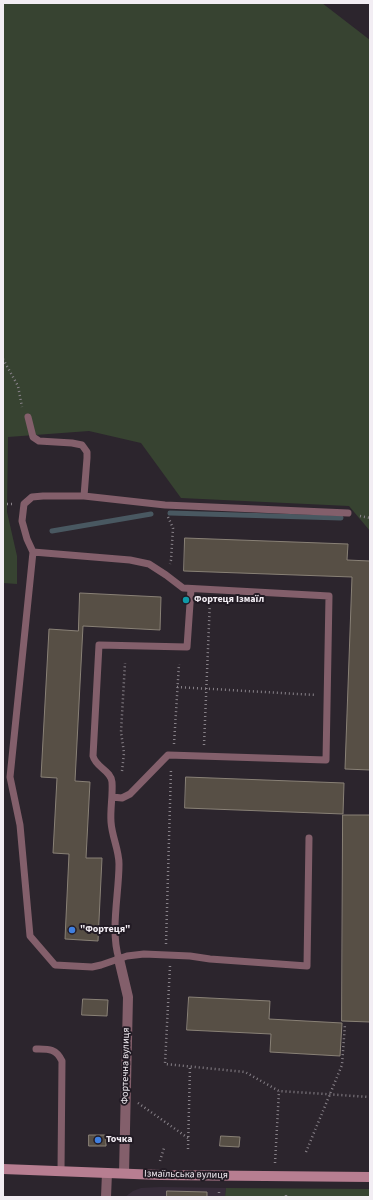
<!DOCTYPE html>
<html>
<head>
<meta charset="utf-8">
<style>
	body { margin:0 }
	#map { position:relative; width:373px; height:1200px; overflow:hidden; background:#2c252d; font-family:"Source Sans 3",sans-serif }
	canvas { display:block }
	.frame { position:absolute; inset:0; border:4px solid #f2edf3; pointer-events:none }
</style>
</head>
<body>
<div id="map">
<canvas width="373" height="1200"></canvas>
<div class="frame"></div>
</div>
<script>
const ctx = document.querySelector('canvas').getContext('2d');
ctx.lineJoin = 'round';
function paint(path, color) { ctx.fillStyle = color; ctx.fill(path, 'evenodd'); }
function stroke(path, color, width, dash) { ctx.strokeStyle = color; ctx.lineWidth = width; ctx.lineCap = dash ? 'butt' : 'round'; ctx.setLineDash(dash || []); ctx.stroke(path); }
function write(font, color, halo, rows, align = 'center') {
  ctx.font = font + ' "Source Sans 3",sans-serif'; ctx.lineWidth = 4; ctx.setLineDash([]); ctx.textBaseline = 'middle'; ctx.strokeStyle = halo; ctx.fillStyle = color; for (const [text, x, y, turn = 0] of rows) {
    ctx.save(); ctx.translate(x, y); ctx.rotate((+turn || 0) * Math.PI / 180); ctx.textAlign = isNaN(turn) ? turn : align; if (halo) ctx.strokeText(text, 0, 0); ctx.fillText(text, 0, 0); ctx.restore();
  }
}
paint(new Path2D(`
	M141 1188 160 1187 226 1188 225 1197H125L133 1191Z`), '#372c3a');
paint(new Path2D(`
	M3 3H322L370 40V531L349 506 181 498 141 443 89 431 8 437 7 512 17 556V584L3 583Z
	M226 1188 370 1189V1197H225Z`), '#374331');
stroke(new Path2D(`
	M170 513 341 518
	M52 531 151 514`), '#495861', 5);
const building = new Path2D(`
	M185 538 348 544 347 560 370 561V770L345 769 352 577 184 571Z
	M80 593 161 597 160 630 83 626 75 781 90 782 86 858H102L98 941 65 939 69 854 53 853 57 778 41 777 49 629 78 631Z
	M186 777 344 783 343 814 185 808Z
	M343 815H370V1022L342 1021Z
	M189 997 270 1001 269 1019 342 1023 340 1056 270 1052 271 1034 187 1030Z
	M83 999 108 1000 107 1016 82 1015Z
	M89 1135H106V1146H89Z
	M221 1136 240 1137 239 1147 220 1146Z
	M167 1191 207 1192V1197H167Z`);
paint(building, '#574f45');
stroke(building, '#898176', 1);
stroke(new Path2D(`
	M3 359 18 386 22 407
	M3 504H14
	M360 516 370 518
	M168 517 173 528 171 560 170 564
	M177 687 316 695
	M174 744 179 664
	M204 745 210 600
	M122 771 124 753 121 732 125 663
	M166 944 171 769
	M170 966 165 1064 245 1072 279 1091 370 1097
	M138 1103 188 1138
	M188 1149 190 1067
	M306 1152 342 1065 345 1024
	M160 1161 164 1148
	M275 1163 279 1091
	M286 1195V1197
	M219 1197V1190`), '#888289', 2.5, [1, 3]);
stroke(new Path2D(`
	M28 417 33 437 39 441 72 443 82 445 87 452V458L84 496
	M33 552 10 777 20 825 30 936 55 965 92 967 101 965 127 956 144 954 190 956 210 959 307 966 309 838
	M33 552 130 560 149 564 166 575 183 588 329 596 326 760 168 755 130 794 122 798 112 797
	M33 552 27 539 22 521 24 504 32 497 43 496H84L165 505 348 513
	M119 959C110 931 119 894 119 864 119 850 112 837 111 822 110 809 113 795 112 782 111 770 96 768 93 756L99 645 187 647 191 589
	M36 1049C48 1049 56 1048 62 1061L61 1171`), '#835f6b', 7);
stroke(new Path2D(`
	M119 959 128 997 124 1173
	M106 1197 107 1173`), '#835f6b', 10);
stroke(new Path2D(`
	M3 1169 160 1175 370 1177`), '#b77e91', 10);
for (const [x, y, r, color] of [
	[186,600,4,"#0f9aa8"],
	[72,930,4,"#3f7fe0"],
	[98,1140,4,"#3f7fe0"]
]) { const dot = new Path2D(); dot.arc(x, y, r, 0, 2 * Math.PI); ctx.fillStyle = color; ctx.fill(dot); stroke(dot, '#221b24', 1.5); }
write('bold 10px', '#f2edf3', '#221b24', [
	["Фортеця Ізмаїл",194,600],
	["\"Фортеця\"",80,930],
	["Точка",106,1140]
], 'left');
write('10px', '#f2edf3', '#221b24', [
	["Фортечна вулиця",126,1066,-89],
	["Ізмаїльська вулиця",186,1175,1]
]);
</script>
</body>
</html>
